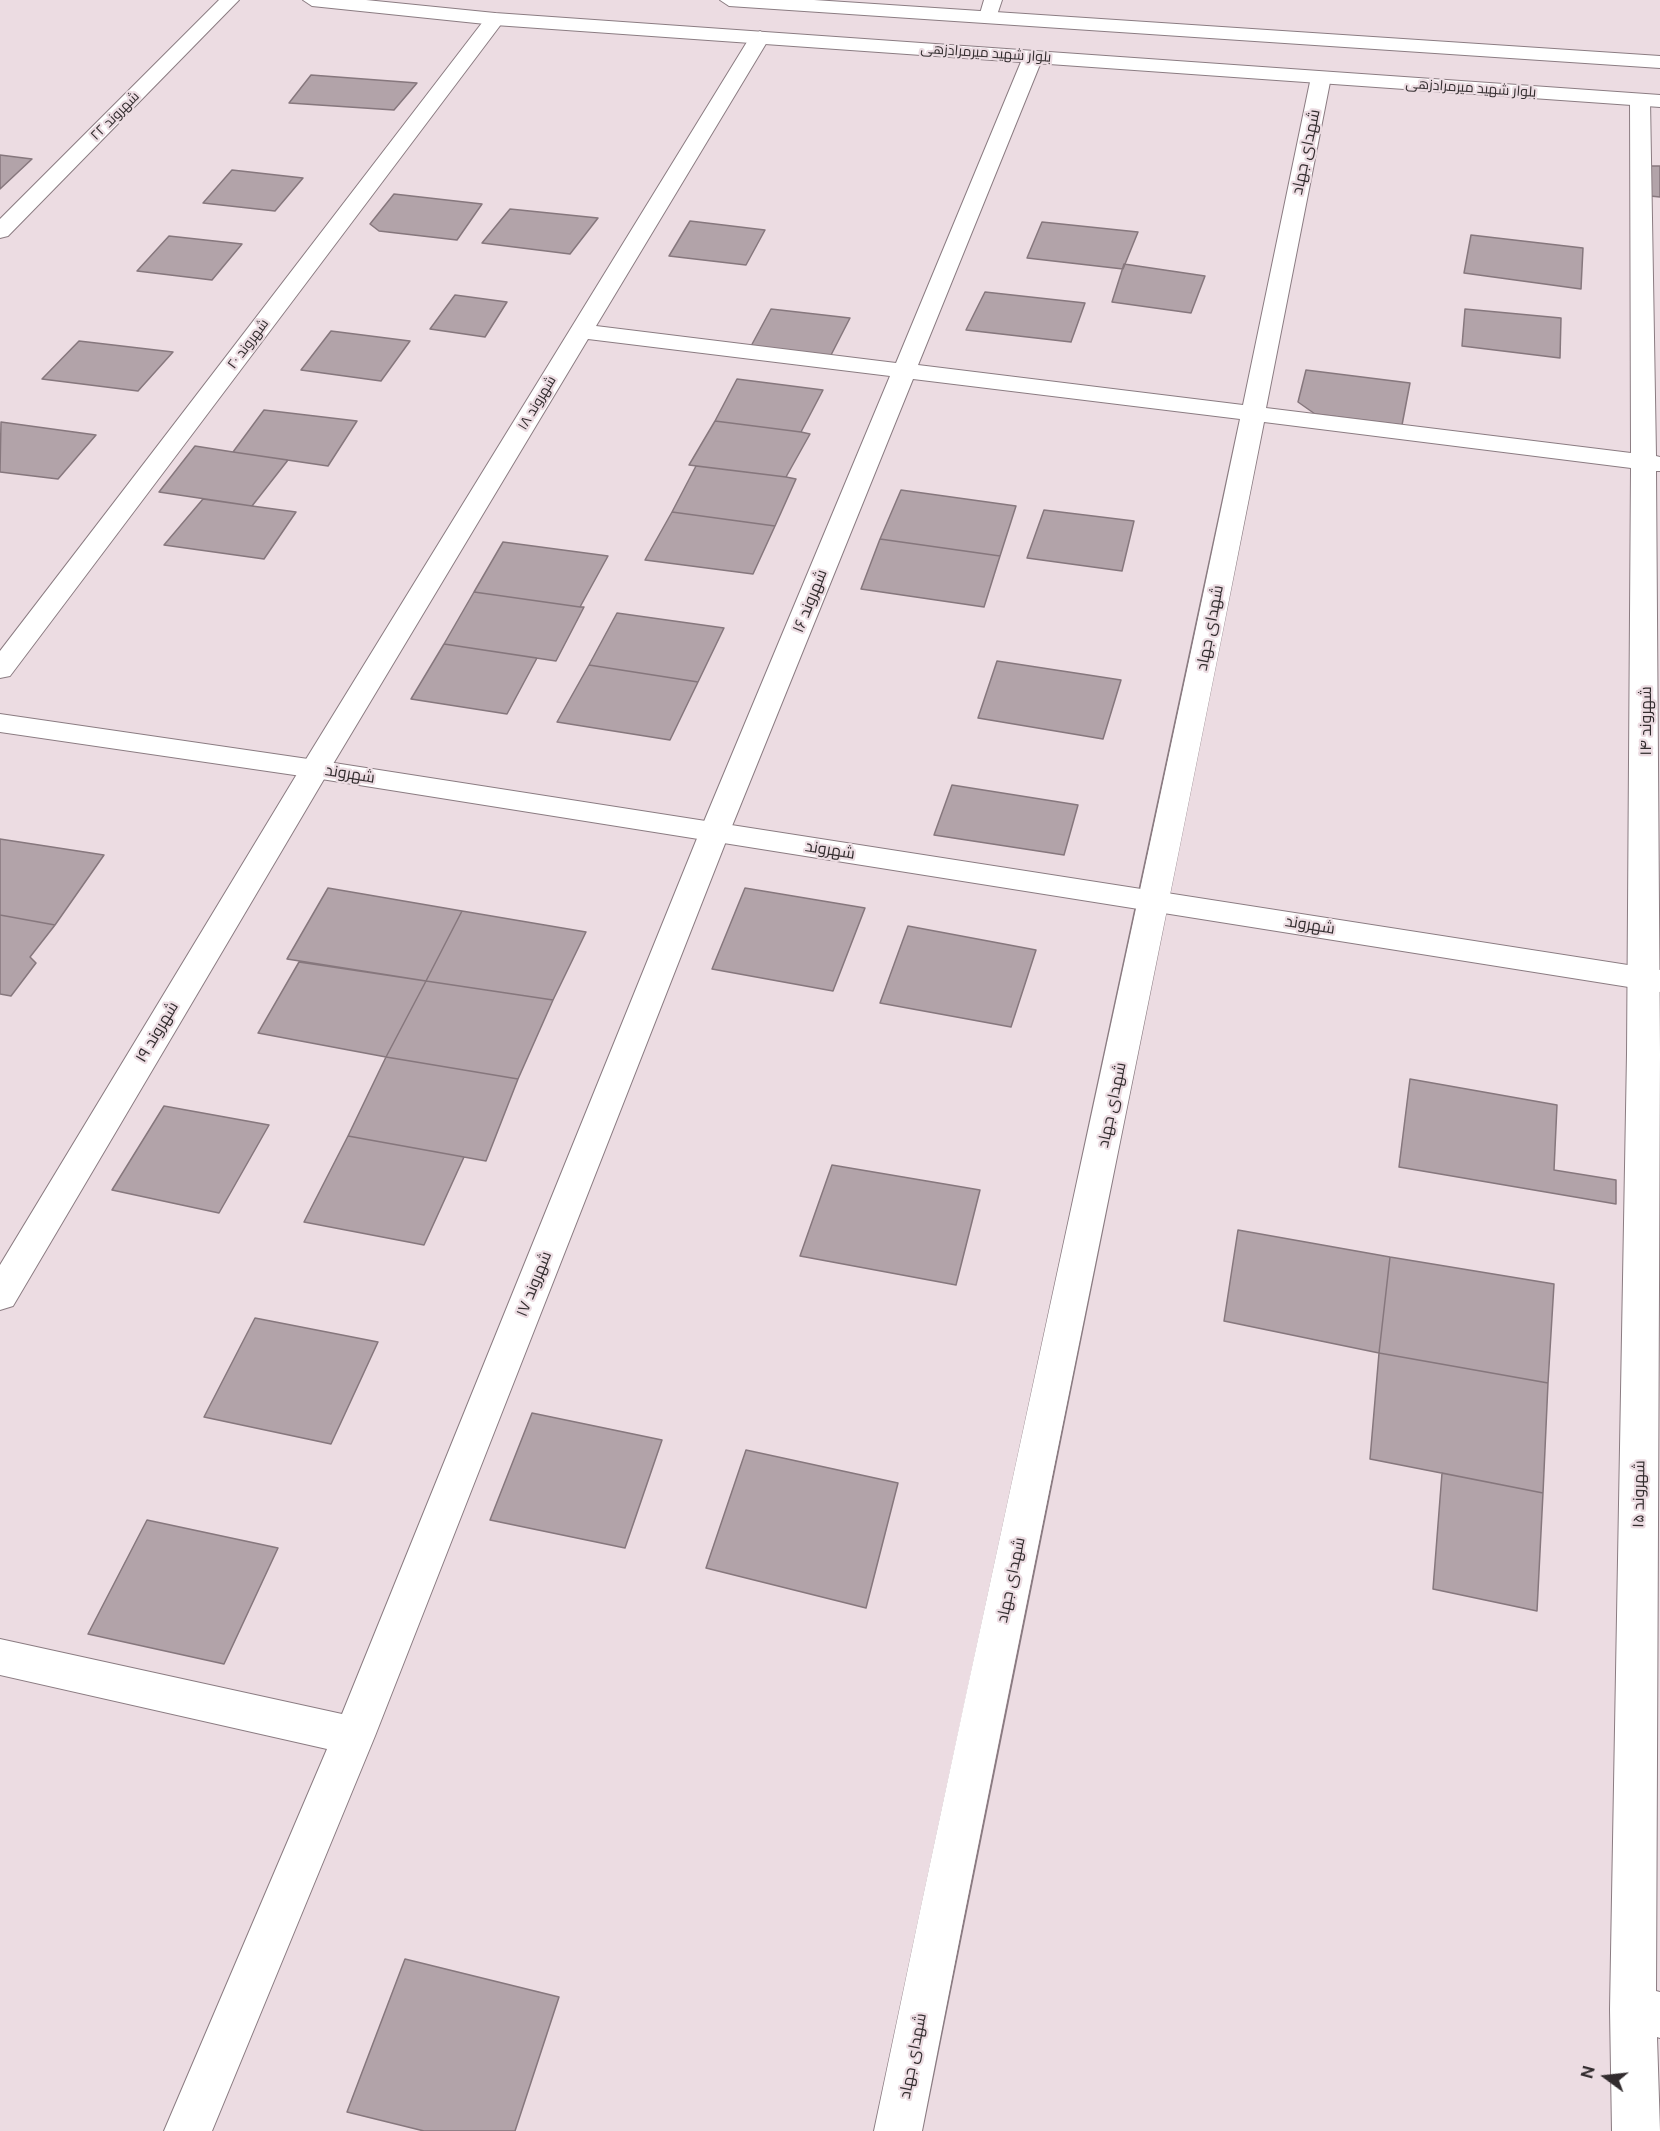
<!DOCTYPE html>
<html>
<head>
<meta charset="utf-8">
<style>
	body { margin:0 }
	#map { position:relative; width:1660px; height:2131px; overflow:hidden; background:#ecdce2; font-family:"Public Sans",sans-serif }
	canvas { display:block }
	.north { position:absolute; left:1576px; top:2047px; width:60px; height:60px; -webkit-text-stroke:4px #ecdce2; paint-order:stroke; rotate:285deg; font-size:16px; font-weight:700; line-height:24px; text-align:center; color:#322c2e }
	.north::after { content:''; display:block; margin:auto; width:21px; height:27px; background:#322c2e; clip-path:polygon(50% 0,100% 100%,50% 72%,0 100%) }
</style>
</head>
<body>
<div id="map">
<canvas width="1660" height="2131"></canvas>
<div class="north">N</div>
</div>
<script>
const ctx = document.querySelector('canvas').getContext('2d');
ctx.lineJoin = 'round';
function paint(path, color) { ctx.fillStyle = color; ctx.fill(path, 'evenodd'); }
function stroke(path, color, width, dash) { ctx.strokeStyle = color; ctx.lineWidth = width; ctx.lineCap = dash ? 'butt' : 'round'; ctx.setLineDash(dash || []); ctx.stroke(path); }
function write(font, color, halo, rows, align = 'center') {
  ctx.font = font + ' "Public Sans",Cairo,sans-serif'; ctx.lineWidth = 4.5; ctx.setLineDash([]); ctx.textBaseline = 'middle'; ctx.strokeStyle = halo; ctx.fillStyle = color; for (const [text, x, y, turn = 0] of rows) {
    ctx.save(); ctx.translate(x, y); ctx.rotate((+turn || 0) * Math.PI / 180); ctx.textAlign = isNaN(turn) ? turn : align; if (halo) ctx.strokeText(text, 0, 0); ctx.fillText(text, 0, 0); ctx.restore();
  }
}
const building = new Path2D(`
	M311 75 417 83 394 110 289 103Z
	M0 155 32 159 0 189Z
	M1651 166H1660V197L1650 196Z
	M232 170 303 178 275 211 203 203Z
	M394 194 482 204 457 240 379 231 370 224Z
	M510 209 598 218 570 254 482 243Z
	M690 221 765 230 746 265 669 256Z
	M1042 222 1138 232 1123 269 1027 258Z
	M1471 235 1583 248 1581 289 1464 273Z
	M169 236 242 244 212 280 137 271Z
	M1124 264 1205 276 1191 313 1112 302Z
	M985 292 1085 303 1071 342 966 330Z
	M455 295 507 302 485 337 430 329Z
	M771 309 850 318 830 357 750 348Z
	M1465 309 1561 318 1560 358 1462 346Z
	M331 331 410 341 381 381 301 370Z
	M79 341 173 352 138 391 42 379Z
	M1306 370 1410 383 1402 425 1315 414 1298 402Z
	M737 379 823 390 801 432 715 421Z
	M264 410 357 421 328 466 233 452Z
	M715 421 801 432 810 434 786 477 689 465Z
	M1 422 96 435 58 479 0 472Z
	M195 446 233 452 288 460 252 506 159 492Z
	M696 466 786 477 796 479 775 526 672 512Z
	M901 490 1016 506 1000 556 880 539Z
	M203 499 252 506 296 512 264 559 164 545Z
	M1044 510 1134 521 1122 571 1027 558Z
	M672 512 775 526 753 574 645 560Z
	M880 539 1000 556 984 607 861 589Z
	M503 542 608 556 580 607 474 592Z
	M474 592 580 607H584L556 661 444 644Z
	M617 613 724 628 698 682 589 665Z
	M444 644 537 658 507 714 411 699Z
	M997 661 1121 680 1103 739 978 718Z
	M589 665 698 682 670 740 557 722Z
	M952 785 1078 805 1064 855 934 835Z
	M0 839 104 855 55 925 0 915Z
	M328 888 462 911 426 981 287 959Z
	M745 888 865 908 833 991 712 969Z
	M462 911 586 932 553 1000 426 981Z
	M0 915 55 925 30 957 36 963 11 996 0 994Z
	M908 926 1036 950 1011 1027 880 1003Z
	M299 962 426 981 386 1057 258 1033Z
	M426 981 553 1000 518 1079 386 1057Z
	M386 1057 518 1079 486 1161 348 1136Z
	M1410 1079 1557 1105 1554 1170 1616 1180V1204L1399 1167Z
	M164 1106 269 1125 219 1213 112 1190Z
	M348 1136 464 1157 424 1245 304 1222Z
	M832 1165 980 1190 956 1285 800 1256Z
	M1238 1230 1390 1257 1379 1353 1224 1321Z
	M1390 1257 1554 1284 1548 1383 1379 1353Z
	M255 1318 378 1342 331 1444 204 1417Z
	M1379 1353 1548 1383 1543 1493 1370 1459Z
	M532 1413 662 1440 625 1548 490 1520Z
	M746 1450 898 1483 866 1608 706 1568Z
	M1442 1473 1543 1493 1537 1611 1433 1589Z
	M147 1520 278 1548 224 1664 88 1634Z
	M405 1959 559 1997 515 2131H424L347 2112Z`);
paint(building, '#b2a3a9');
stroke(building, '#86777d', 1.5);
const street = new Path2D(`
	M219 0H239L8 236 0 238V219Z
	M984 0H1002L995 21 988 23 979 17Z
	M495 13 504 19 502 23 10 676 0 678V651L488 15Z
	M760 31 770 37 596 326 896 363 1023 57 1033 51 1043 57 918 365 1243 405 1311 77 1314 73H1328L1331 77 1266 408 1631 453 1630 100 1633 96H1647L1650 100 1656 456 1660 457V471H1656L1660 1054 1656 1991 1660 1992V2038L1657 2037 1660 2131H1612L1610 2009 1627 1054 1631 468 1264 422C1153 993 1032 1561 922 2131H874C992 1560 1121 991 1240 419L913 379 730 831 375 1736 212 2131H164L327 1749 0 1675V1639L342 1714 700 831 890 376 588 339 330 769 13 1306 0 1310V1265L300 769 750 37Z`);
const secondary = new Path2D(`
	M303 0H366L495 13 1660 95V107L495 25 312 6Z
	M720 0H814L1660 56V68L729 6Z
	M0 714 315 760 1660 970V992L315 778 0 732Z`);
stroke(street, '#8b7c82', 2);
stroke(secondary, '#8b7c82', 2);
paint(street, '#fff');
paint(secondary, '#fff');
write('14px', '#322c2e', '#ecdce2', [
	["بلوار شهید میرمرادزهی",986,53,4],
	["بلوار شهید میرمرادزهی",1471,88,4],
	["شهروند ۲۲",115,116,-45],
	["شهروند ۲۰",248,344,-53],
	["شهروند ۱۸",537,403,-59]
]);
write('16px', '#322c2e', '#ecdce2', [
	["شهدای جهاد",1306,152,-78],
	["شهروند ۱۶",810,601,-68],
	["شهدای جهاد",1210,628,-79],
	["شهروند ۱۴",1646,721,-90],
	["شهروند",350,774,9],
	["شهروند",830,850,9],
	["شهروند",1310,925,9],
	["شهروند ۱۹",157,1032,-59],
	["شهدای جهاد",1112,1105,-78],
	["شهروند ۱۷",534,1284,-68],
	["شهروند ۱۵",1639,1494,-89],
	["شهدای جهاد",1011,1580,-78],
	["شهدای جهاد",913,2056,-79]
]);
</script>
</body>
</html>
